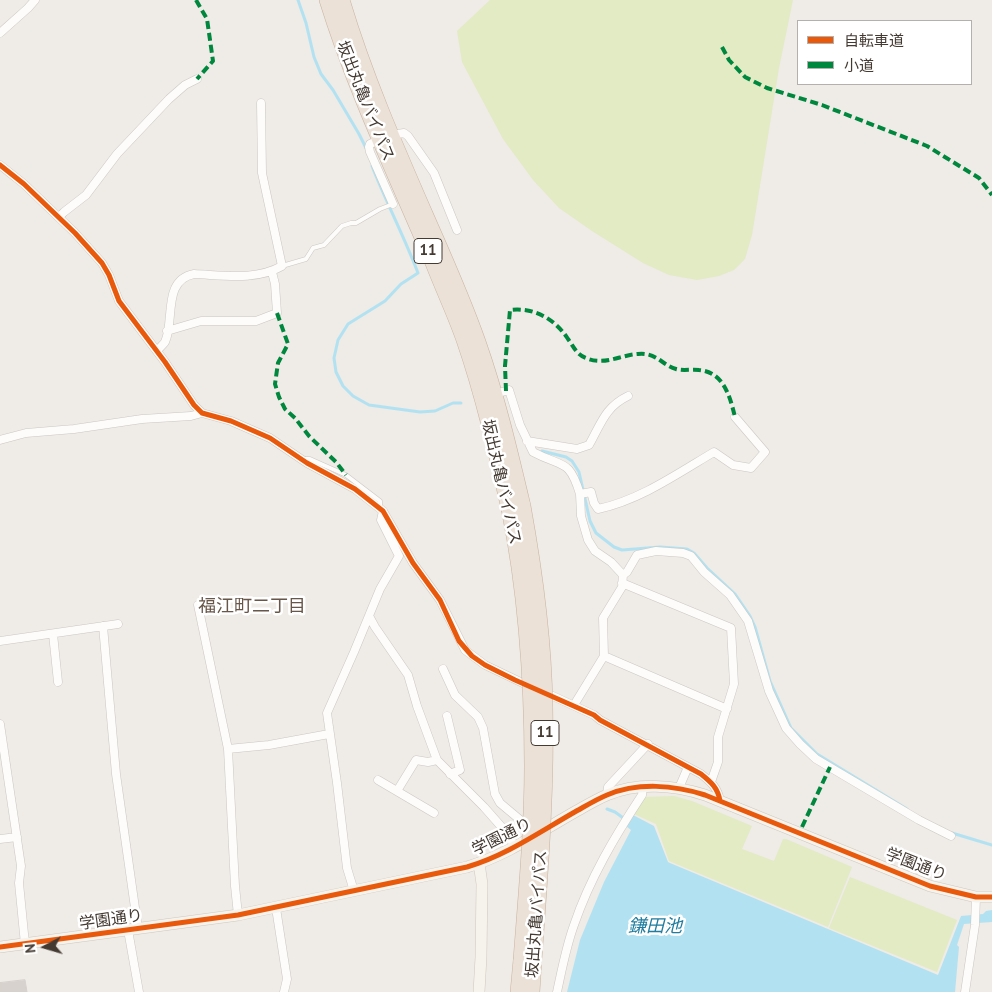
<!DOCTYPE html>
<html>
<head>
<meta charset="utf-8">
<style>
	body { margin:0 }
	#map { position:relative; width:992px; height:992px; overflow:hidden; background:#efebe6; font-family:"PT Sans","Noto Sans JP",sans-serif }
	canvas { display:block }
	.legend { position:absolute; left:797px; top:20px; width:175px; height:65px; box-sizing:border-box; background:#fff; border:1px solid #b4b0ad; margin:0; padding:6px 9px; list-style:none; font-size:15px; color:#443a32 }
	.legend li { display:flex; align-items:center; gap:10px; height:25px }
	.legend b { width:25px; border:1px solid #b4b0ad }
	.north { position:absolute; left:20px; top:922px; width:50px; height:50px; -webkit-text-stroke:4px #fff; paint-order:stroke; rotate:264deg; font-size:14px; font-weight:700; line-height:20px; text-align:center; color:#443a32 }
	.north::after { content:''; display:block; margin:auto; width:18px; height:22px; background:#443a32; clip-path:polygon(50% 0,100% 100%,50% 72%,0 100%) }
</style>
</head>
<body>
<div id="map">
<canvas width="992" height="992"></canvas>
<ul class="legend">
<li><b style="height:6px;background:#e8590c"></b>自転車道</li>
<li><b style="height:6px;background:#00873e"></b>小道</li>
</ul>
<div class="north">N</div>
</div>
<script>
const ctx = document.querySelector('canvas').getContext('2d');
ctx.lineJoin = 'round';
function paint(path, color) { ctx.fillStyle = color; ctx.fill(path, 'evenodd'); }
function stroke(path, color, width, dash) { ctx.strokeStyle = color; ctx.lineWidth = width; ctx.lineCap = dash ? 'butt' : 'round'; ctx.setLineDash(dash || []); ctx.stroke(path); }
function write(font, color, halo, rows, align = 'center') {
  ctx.font = font + ' "PT Sans","Noto Sans JP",sans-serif'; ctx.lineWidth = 5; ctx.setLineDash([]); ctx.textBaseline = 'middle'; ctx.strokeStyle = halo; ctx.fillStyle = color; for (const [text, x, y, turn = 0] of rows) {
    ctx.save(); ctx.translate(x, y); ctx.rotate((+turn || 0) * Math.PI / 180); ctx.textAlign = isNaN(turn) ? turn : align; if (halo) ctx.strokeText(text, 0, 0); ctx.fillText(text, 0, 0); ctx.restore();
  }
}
paint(new Path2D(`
	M490 0H793L779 68 752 235 745 259 734 270 719 276 697 280 669 275 643 263 592 231 559 208 533 180 503 139 462 62 457 31Z
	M674 796 692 801 752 826 742 849 774 861 783 839H786L852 867 828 927 669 861 656 824 634 814 645 797Z
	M850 877 957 920 937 972 829 928Z`), '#e2ebc3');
paint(new Path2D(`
	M633 815 654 826 668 862 670 863 938 975 961 916 983 914 986 911 992 910V922L964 924 957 945 959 947 955 992H567L580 940 604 882 631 830 626 826Z`), '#b2e2f1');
stroke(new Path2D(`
	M298 0 306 23 314 57 321 74 333 90 359 134 367 150
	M372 166C386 202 404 236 418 273L401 284 385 301 348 324 338 340 334 358 336 372 343 386 353 396 369 405 420 412 435 411 453 403H461
	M542 451 566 457 572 461 579 472 590 521 596 533 614 547 622 550 660 547 687 549 694 553 707 568 735 594 750 616 755 627 770 681 791 728 817 754 907 809
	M607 809 615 812 626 820
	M952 833 992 845`), '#b2e2f1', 3);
const building = new Path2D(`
	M25 980 27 992H0V983Z`);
paint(building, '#d7d2cd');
stroke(building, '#d7d1cc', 1);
const lane = new Path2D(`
	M282 266 306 259 313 248 324 245 342 226 351 223H356L380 209 393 204
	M304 459H310L346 475 380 501V508`);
const street = new Path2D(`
	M0 33 28 8 35 0
	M0 165 24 184 75 233 102 263 109 275 119 301 165 362 194 405 202 413 231 421 270 438 307 463 355 489 383 511 413 563 440 600 465 650 485 665 531 687
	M393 204 370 152 369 147 370 144 391 135 404 133 408 136 434 173 457 230
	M59 217 64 212 86 195 117 154 169 99 185 85 197 79
	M167 331 201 321H256L277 313 275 284 272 272
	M157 351C159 348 163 345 165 342 175 321 162 280 194 274 222 275 256 281 282 266L262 173 261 103
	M495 394 509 390 520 425 533 452C563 468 569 458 580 494
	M0 440 26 433 74 429 142 419 191 416 202 413
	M527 441 577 449 589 445C601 424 605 407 628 396
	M623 575 611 562 595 551 588 540 581 516 580 494 591 492 594 503 598 509C640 500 677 474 714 452L733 465 751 468 765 452 735 417
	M622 583 731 628 734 684 718 737V762L711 782
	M198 605 228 749 235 886 238 915
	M369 616 375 627 408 675 417 706 437 760 484 807 506 832 515 847
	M103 626 116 774 138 929
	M53 634 58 682
	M0 641 118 624
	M604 656 727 709
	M443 669 455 695 478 717 483 728 495 794 500 803 531 829
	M544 692 594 715 600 720 701 774C711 782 718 788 720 801
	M574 705 604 656 603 618 622 587 623 575 627 572 637 555 656 551 683 553 691 556 704 572 730 595 748 621 769 691 786 728 800 744 816 759 919 820 951 836
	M447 716 460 770 450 774
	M0 724 21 866 19 883 25 944
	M228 749 269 745 329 734
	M378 780 434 813
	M679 788 688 767
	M397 791 416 760 428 762 437 760
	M607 795 608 787 648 744
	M0 839 17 837
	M354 891 347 868 337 783 327 713 354 652 380 589 399 556 381 520 383 511
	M276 908 287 979 284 992
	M128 930 139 992
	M557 992C562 969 566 947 574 925 590 878 615 836 642 795L643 787
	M965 992 975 925 976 897`);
const secondary = new Path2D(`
	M479 863 482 884 481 957 479 992
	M0 947 238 915 467 867C505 856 538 833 573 813 584 807 595 800 607 795 638 782 674 785 705 795L930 886 976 897H992`);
const highway = new Path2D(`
	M327 0C355 90 396 176 433 263 443 289 455 314 464 340 483 395 496 452 509 509
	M342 0C364 74 395 145 426 216 444 257 463 299 478 342 497 396 510 451 523 506
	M518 992 521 960
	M532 992 534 961`);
stroke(lane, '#cbc7c2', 5);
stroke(street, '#cbc7c2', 9);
stroke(secondary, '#d0c8bd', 12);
stroke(highway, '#c9b39f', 16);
stroke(lane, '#fdfcfb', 4);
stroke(street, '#fdfcfb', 8);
stroke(secondary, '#f6f2ec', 11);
stroke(highway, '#ebe1d7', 15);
const highwayBridge = new Path2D(`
	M523 506C535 572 544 639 545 706 547 791 540 876 534 961
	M509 509C526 593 532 679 532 766 532 830 526 895 521 960`);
stroke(highwayBridge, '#c9b39f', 16, []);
stroke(highwayBridge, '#ebe1d7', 15);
stroke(new Path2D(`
	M196 0 207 19 213 61 197 79
	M722 47 729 60 745 77 767 88 822 105 927 146 979 178 992 195
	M277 313 288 344 278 363 275 384 279 397 285 409 295 418 309 436 336 462 346 475
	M506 391 505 366 510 310C534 307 555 319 568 339 574 347 576 354 586 358 604 366 620 355 638 354 656 352 662 365 676 369 683 371 692 369 699 370 724 372 730 397 735 417
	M802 827 830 767`), '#00873e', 4, [8, 4]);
stroke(new Path2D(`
	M0 165 24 184 75 233 102 263 109 275 119 301 165 362 194 405 202 413 231 421 270 438 307 463 355 489 383 511 413 563 440 600 459 641 472 656 485 665 515 680 594 715 600 720 701 774C711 782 718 788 720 801
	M0 947 238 915 467 867C505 856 538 833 573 813 584 807 595 800 607 795 638 782 674 785 705 795L930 886 976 897H992`), '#e8590c', 5);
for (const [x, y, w] of [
	[428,251,28],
	[545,733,28]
]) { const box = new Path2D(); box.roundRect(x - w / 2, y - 12.5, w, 25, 4); ctx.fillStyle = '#fff'; ctx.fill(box); stroke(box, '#443a32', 1); }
write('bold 15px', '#443a32', null, [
	["11",428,251],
	["11",545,733]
]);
write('16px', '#443a32', '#fff', [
	["坂出丸亀バイパス",365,101,68],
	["坂出丸亀バイパス",501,482,77],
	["学園通り",502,837,-26],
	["学園通り",916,865,21],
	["坂出丸亀バイパス",537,914,-86],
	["学園通り",111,920,-8]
]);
write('18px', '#685648', '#fff', [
	["福江町二丁目",252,607]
]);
write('italic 18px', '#207d9f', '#fff', [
	["鎌田池",655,927]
]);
</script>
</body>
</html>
